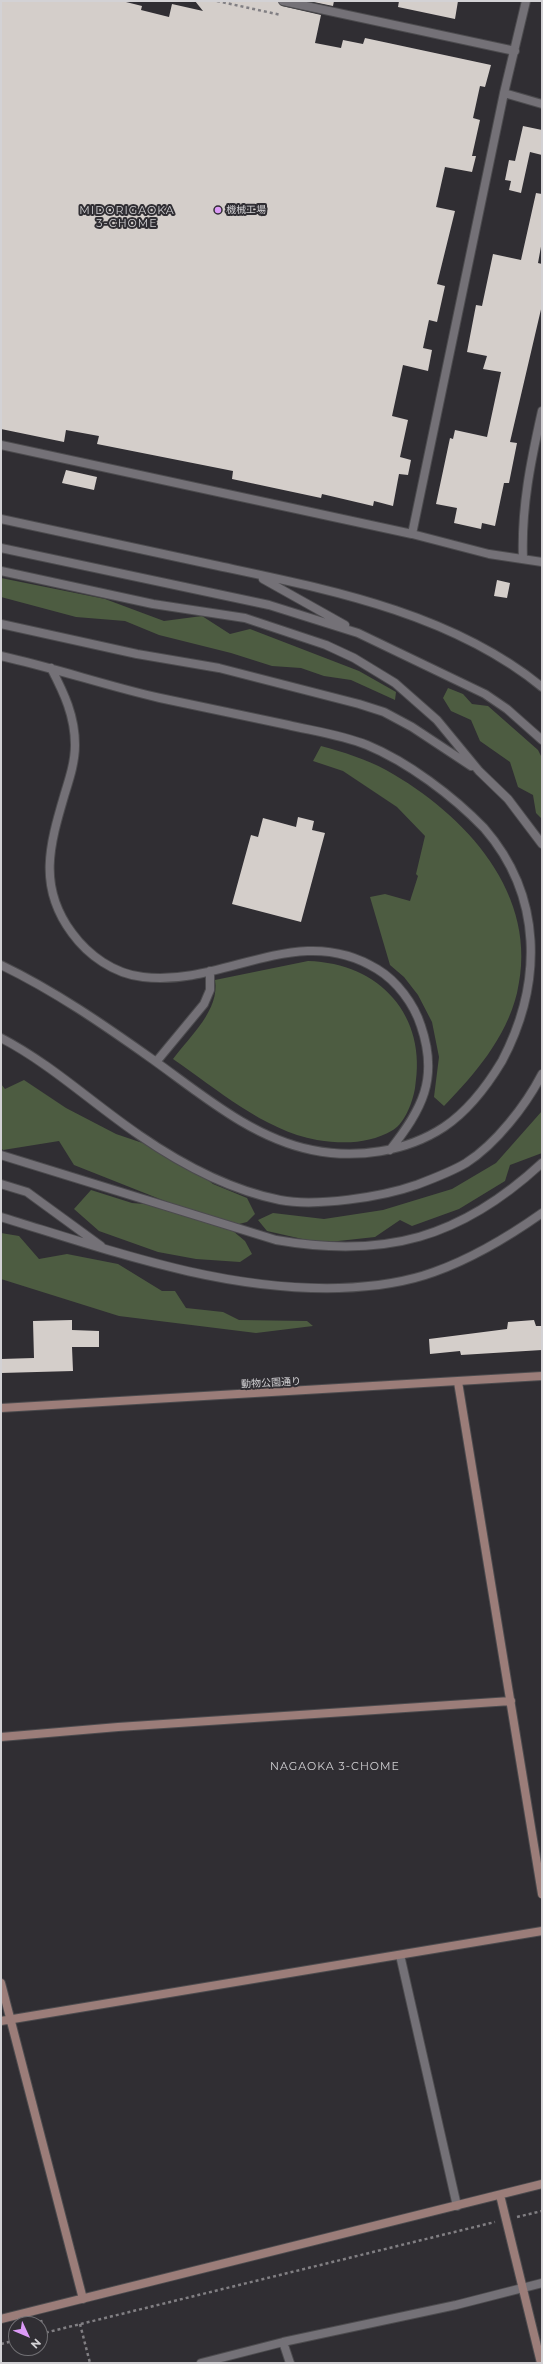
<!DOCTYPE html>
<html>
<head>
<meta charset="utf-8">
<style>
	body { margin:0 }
	#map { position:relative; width:543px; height:2364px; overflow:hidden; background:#302e33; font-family:Montserrat,sans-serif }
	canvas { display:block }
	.frame { position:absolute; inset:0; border:2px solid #d3d2d5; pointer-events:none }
	.north { position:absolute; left:8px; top:2316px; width:40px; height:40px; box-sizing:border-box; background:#302e33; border:1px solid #717074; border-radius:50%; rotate:134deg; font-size:11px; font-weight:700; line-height:16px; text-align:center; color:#d3d2d5 }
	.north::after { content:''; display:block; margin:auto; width:14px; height:18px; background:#db9af6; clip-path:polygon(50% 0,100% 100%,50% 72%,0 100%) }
</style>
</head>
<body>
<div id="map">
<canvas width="543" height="2364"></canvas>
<div class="frame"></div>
<div class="north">N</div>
</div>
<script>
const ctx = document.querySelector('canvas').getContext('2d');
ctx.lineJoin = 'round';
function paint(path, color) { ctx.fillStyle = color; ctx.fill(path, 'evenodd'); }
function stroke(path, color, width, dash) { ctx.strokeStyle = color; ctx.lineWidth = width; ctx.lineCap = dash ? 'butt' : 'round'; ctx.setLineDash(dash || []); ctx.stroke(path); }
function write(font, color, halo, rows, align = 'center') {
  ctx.font = font + ' Montserrat,"Noto Sans JP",sans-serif'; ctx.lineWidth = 4; ctx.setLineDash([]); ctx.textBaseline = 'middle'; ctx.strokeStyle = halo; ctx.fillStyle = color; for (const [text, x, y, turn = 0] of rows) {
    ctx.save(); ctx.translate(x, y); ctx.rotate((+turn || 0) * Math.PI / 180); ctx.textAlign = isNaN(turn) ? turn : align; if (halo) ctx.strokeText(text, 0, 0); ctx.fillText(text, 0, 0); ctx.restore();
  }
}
paint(new Path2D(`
	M1 578 105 599 164 621 202 616 230 634 250 629 359 671 396 692 395 700 351 680 324 676 301 668 272 666 231 653 159 635 125 621 76 617 1 597Z
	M448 688 463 694 472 704 488 706 538 750 542 758V819L536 813 533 795 518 787 510 762 480 741 471 720 451 711 443 698Z
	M321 746C343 752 366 759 386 770 465 814 541 895 517 993 506 1038 475 1074 444 1106L434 1097 439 1057 432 1022 418 995 404 977 390 965 370 897 385 894 410 901 418 876 416 874 425 836 397 807 343 771 313 761Z
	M308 961C380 963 428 1016 415 1088 413 1101 405 1123 393 1130 369 1144 344 1144 317 1140 263 1130 217 1089 173 1059 190 1036 220 1010 215 980Z
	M24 1080 66 1108 116 1134 175 1154 213 1184 247 1198 255 1214 247 1222 235 1225 233 1231 245 1241 252 1254 240 1262 196 1259 158 1252 99 1231 74 1209 91 1190 132 1203 180 1207 74 1165 59 1141 3 1150 1 1148V1084L5 1089Z
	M542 1111V1153L510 1165 505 1181 459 1209 412 1226 400 1220 375 1237 320 1243 267 1231 258 1220 273 1213 324 1219 383 1210 452 1189 496 1163Z
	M1 1233 19 1236 39 1259 67 1254 118 1264 162 1291H175L186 1308 223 1312 239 1320 307 1321 313 1326 256 1333 119 1316 1 1279Z`), '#4d5c41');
paint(new Path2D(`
	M1 1H122L142 6 141 10 169 17 172 4 203 11 195 1H278L282 6 321 15 315 43 341 48 343 40 363 44 365 38 491 65 485 87 480 86 473 118 480 120 472 156H476L472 172 445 167 436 207 455 211 437 284 445 286 437 322 429 320 423 348 432 350 428 371 403 365 392 416 408 420 400 457 411 460 408 475 399 474 393 506 374 501 373 506 322 494 321 498 232 479 233 471 97 444 99 436 66 430 64 442 1 429Z
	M309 1H334L333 6Z
	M399 1H458L455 19 398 7Z
	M523 126 542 130V155L530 152 521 193 509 190 511 181 505 180 509 160 515 161Z
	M536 193 542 194V241L538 263 542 264V305L510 442 517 443 509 483H504L495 526 482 523 481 529 454 523 457 508 436 504 450 438 453 439 455 430 487 437 501 372 483 369 487 356 467 352 476 305 482 306 493 254 521 260Z
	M66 470 97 477 94 490 62 483Z
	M497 580 510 583 507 598 494 596Z
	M298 817 314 821 312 830 325 833 301 922 232 904 251 835 258 837 263 818 296 827Z
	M72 1320V1330L99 1331V1347H72L73 1371 1 1373V1359L34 1358 33 1321Z
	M534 1320 536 1326H542V1350L461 1355 460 1351 430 1354 429 1339 507 1329 508 1322Z`), '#d4ceca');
const lane = new Path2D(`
	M283 1 515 51
	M504 93 542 104
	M1 445 412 534 489 554 542 562
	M1 519C72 534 143 549 214 565 326 589 450 612 542 687
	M412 534 504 93 526 1
	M1 548 269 605 358 633 485 694 507 709 542 740
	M523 559C521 508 531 460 542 411
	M1 571 153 604 245 618 326 645 354 658 395 683 437 720 479 771 508 799 542 844
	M263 579 345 625
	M1 624 137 654 219 668 359 704 384 712 412 727 471 766
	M1 656C55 668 107 686 160 698 203 707 245 716 288 725 314 731 342 735 367 745 408 762 453 796 484 828 543 896 543 983 502 1061 487 1086 468 1111 444 1127 406 1152 356 1159 312 1150 252 1138 201 1094 152 1059 104 1025 55 991 1 965
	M51 668C64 693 75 716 75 745 75 761 70 777 65 793 50 844 37 886 72 933 88 955 114 974 143 977 225 987 298 920 377 969 397 981 414 1004 421 1026 439 1079 422 1109 390 1150
	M1 1038C51 1064 92 1103 139 1135 181 1164 230 1190 280 1200 316 1207 382 1197 416 1185 432 1179 451 1172 466 1163 496 1144 526 1105 542 1074
	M156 1062 204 1004 210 990V971
	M1 1155 276 1240C385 1259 461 1238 542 1163
	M1 1184 27 1192 101 1246
	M1 1217C112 1251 222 1291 339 1288 371 1287 404 1283 434 1272 473 1258 508 1237 542 1213`);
const street = new Path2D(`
	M400 1955 457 2206
	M283 2342 290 2363
	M201 2363 283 2342 456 2305 542 2283`);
const secondary = new Path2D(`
	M458 1382 542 1894
	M1 1408 542 1376
	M1 1737 118 1727 511 1701
	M1 1983 83 2299
	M1 2021 542 1931
	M500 2195 541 2363
	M1 2319 542 2184`);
stroke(lane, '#4c4b4e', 10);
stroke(street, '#4c4b4e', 10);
stroke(secondary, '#4c4b4e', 10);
stroke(new Path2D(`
	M217 1 281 15
	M517 2217 542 2211
	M41 2320 44 2333
	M80 2324 90 2363
	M40 2334 495 2222
	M1 2344 16 2340`), '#817f83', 2.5, [3, 3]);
stroke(lane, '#747177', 8);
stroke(street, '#747177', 8);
stroke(secondary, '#9b7d79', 8);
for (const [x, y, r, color] of [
	[218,210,4,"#db9af6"]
]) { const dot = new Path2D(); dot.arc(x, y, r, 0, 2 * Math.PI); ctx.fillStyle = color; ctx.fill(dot); stroke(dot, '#302e33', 1.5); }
write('10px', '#d3d2d5', '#302e33', [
	["機械工場",226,210]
], 'left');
write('10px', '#d3d2d5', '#302e33', [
	["動物公園通り",271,1383,-3]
]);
ctx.letterSpacing = '1px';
write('11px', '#d3d2d5', '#302e33', [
	["MIDORIGAOKA",127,211],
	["3-CHOME",127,224],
	["NAGAOKA 3-CHOME",335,1767]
]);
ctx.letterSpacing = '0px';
</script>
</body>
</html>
